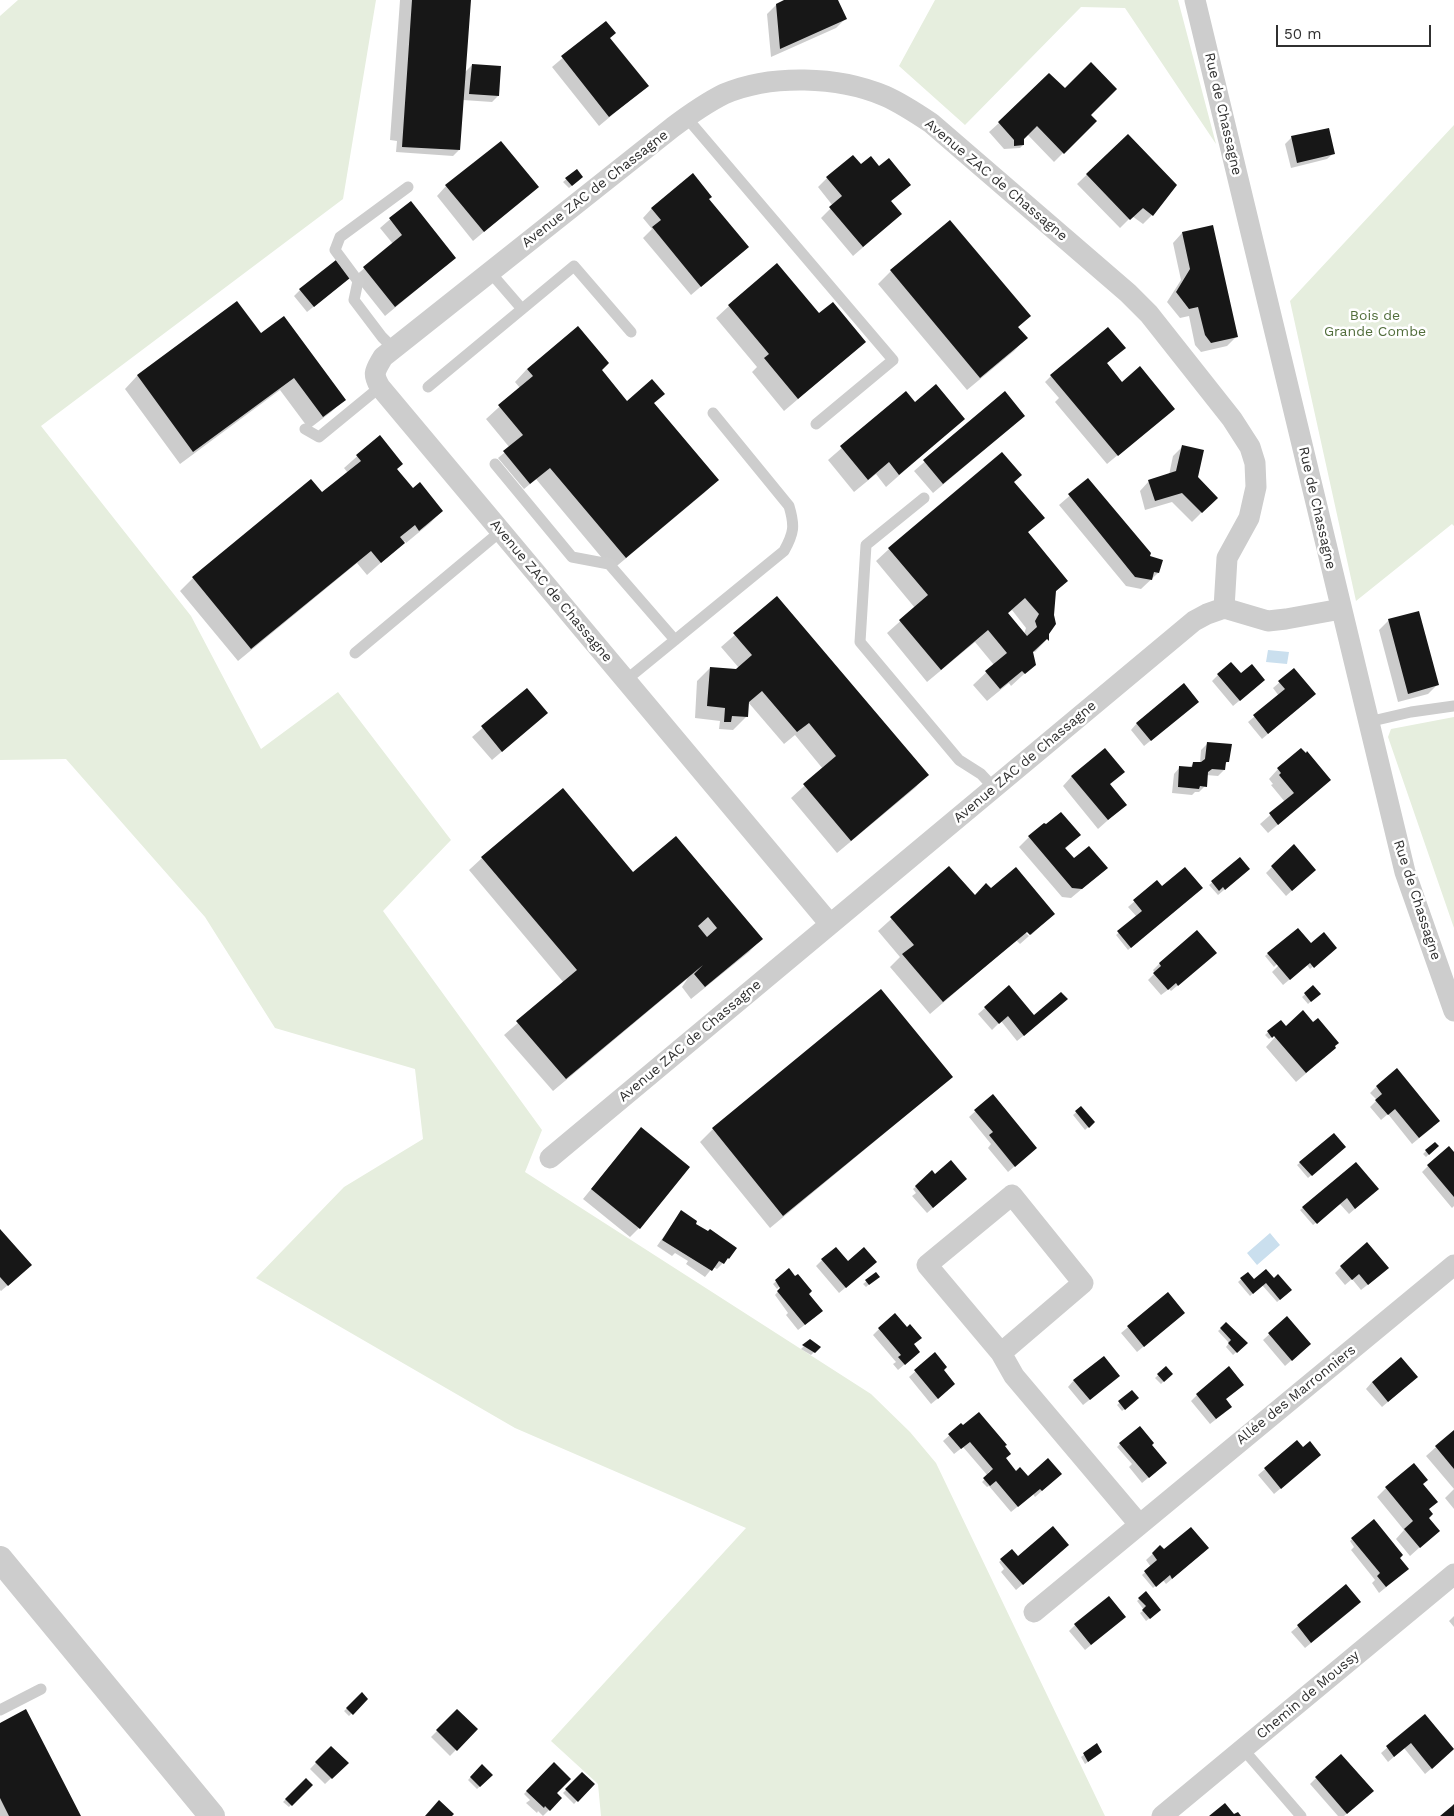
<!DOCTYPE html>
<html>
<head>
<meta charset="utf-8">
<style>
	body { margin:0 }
	#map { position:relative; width:1454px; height:1816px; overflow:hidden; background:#fff; font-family:"Work Sans",sans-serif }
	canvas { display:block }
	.scale { position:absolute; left:1276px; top:25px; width:155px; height:22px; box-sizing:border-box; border:2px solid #303030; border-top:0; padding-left:6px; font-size:15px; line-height:18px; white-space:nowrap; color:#303030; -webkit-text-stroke:4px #fff; paint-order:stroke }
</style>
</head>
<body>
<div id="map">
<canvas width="1454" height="1816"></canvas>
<div class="scale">50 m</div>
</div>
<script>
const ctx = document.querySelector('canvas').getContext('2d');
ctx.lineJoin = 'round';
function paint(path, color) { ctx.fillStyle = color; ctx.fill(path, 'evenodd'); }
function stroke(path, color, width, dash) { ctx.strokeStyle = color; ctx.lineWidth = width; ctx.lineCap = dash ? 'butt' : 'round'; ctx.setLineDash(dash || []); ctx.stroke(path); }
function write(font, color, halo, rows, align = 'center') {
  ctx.font = font + ' "Work Sans",sans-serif'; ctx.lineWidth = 5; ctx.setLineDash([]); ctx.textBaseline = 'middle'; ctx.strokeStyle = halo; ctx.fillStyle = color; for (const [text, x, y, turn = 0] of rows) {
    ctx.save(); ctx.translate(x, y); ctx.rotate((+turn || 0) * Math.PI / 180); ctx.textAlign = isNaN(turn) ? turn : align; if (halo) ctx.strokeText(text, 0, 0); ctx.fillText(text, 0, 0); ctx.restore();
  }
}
paint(new Path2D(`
	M18 0H376L343 199 41 426 191 616 261 749 338 692 451 840 383 911 542 1130 525 1172 871 1394 910 1432 936 1463 1105 1816H601L598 1784 551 1741 746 1528 515 1428 256 1278 344 1187 423 1139 415 1069 275 1028 205 917 66 759 0 760V16Z
	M935 0H1178L1216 144 1125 8 1081 7 965 125 899 66Z
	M1454 125V526L1452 524 1356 601 1290 301Z
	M1454 717V928L1388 737 1391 729Z`), '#e6eede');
paint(new Path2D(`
	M1268 650 1289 652 1287 664 1266 662Z
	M1270 1233 1280 1245 1257 1265 1247 1253Z`), '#cadfee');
paint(new Path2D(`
	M400 0H470L465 72 472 65 498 96 492 102 463 100 459 150 453 156 396 152 397 141 390 140Z
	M787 0H837L845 19 836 28 771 57 767 14 776 5Z
	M605 22 609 38 647 86 599 126 552 67Z
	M1089 115 1095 121 1054 162 1027 134 1022 138 1023 145 1020 148 1004 149 989 132 999 123Z
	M1128 135 1152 215 1143 224 1132 216 1120 228 1077 184Z
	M1292 137 1334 153 1327 159 1291 168 1285 144Z
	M861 166 909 185 890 202 891 223 853 256 821 218 833 206 818 187 827 178Z
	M576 171 579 180 569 188 563 182Z
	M446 186 537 187 473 241 437 196Z
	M708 199 747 247 691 295 643 238 652 229 643 218 652 208Z
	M410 202 455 258 385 316 354 277 393 244 380 228Z
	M950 222 1029 316 1017 328 1026 338 1014 351 967 390 878 284 891 271Z
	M1212 226 1237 336 1227 346 1201 352 1195 345 1189 316 1180 318 1167 302 1181 280 1173 243 1182 233Z
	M342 284 307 312 294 296 300 290Z
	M237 303 261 335 344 400 331 412 309 429 280 390 180 464 125 389 137 376Z
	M729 306 818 315 864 341 851 354 784 411 752 372 757 367 716 318Z
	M1124 348 1106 364 1122 384 1173 409 1107 464 1055 402 1059 398 1045 382 1051 376Z
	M527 369 600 370 627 402 653 403 717 480 704 493 612 570 536 479 524 489 498 458 510 448 486 419 520 388 515 382Z
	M905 393 915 404 963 419 886 487 876 474 854 492 828 460Z
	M1004 393 1014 425 933 493 914 471Z
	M379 437 396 469 412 489 442 511 429 524 406 543 405 541 367 575 357 563 238 661 180 591 193 578 311 481 322 494 348 473 344 468Z
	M1183 446 1196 477 1216 498 1192 522 1172 502 1145 510 1140 491 1149 481 1169 475 1173 456Z
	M1088 480 1148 557 1158 573 1141 589 1126 586 1059 505Z
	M1013 482 1043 518 1027 533 1067 581 1054 593 1047 639 1035 652 1033 651 1032 652 1035 664 1011 686 1009 683 987 701 973 685 994 665 975 642 927 682 887 633 915 608 876 561 889 549ZM1012 610 1026 628 1024 634 1007 614Z
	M777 598 927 775 915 788 837 853 791 798 823 769 795 735 784 744 748 702 746 717 733 730 719 729 720 721 695 718 697 681 710 668 736 671 739 668 721 647Z
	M1389 620 1437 685 1428 694 1398 702 1379 630Z
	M1294 670 1308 700 1262 739 1248 722 1279 696 1273 688Z
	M1218 675H1241L1257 686 1233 706 1212 681Z
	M527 690 547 713 492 760 472 737Z
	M1191 708 1144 746 1131 730 1137 723Z
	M1208 743 1228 761 1225 764 1224 770 1218 776 1206 775 1205 786 1199 792H1195L1192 795 1172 793 1174 774 1180 767 1189 768 1194 763H1200L1201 750Z
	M1278 769 1330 780 1268 833 1260 824 1285 802 1271 785 1273 784 1269 779Z
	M1072 776 1109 785 1125 805 1098 829 1063 786Z
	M1079 835 1065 849 1074 860 1107 868 1071 898 1062 897 1019 847 1029 837Z
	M1294 845 1308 876 1286 896 1266 873Z
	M482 858 633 874 761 939 749 952 691 999 682 987 688 978 553 1091 504 1035 564 983 469 870Z
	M1240 859 1242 875 1218 895 1209 885Z
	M949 867 975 896 991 890 1053 914 1031 935 1027 930 1025 932 1029 936 1020 944 1016 940 930 1014 890 967 900 957 878 931Z
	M1157 882 1149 932 1128 950 1116 935 1137 917 1128 907Z
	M1298 929 1310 945 1333 951 1310 969 1307 965 1283 985 1272 972 1279 965 1278 963 1274 967 1265 956Z
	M1197 932 1209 959 1171 991 1169 989 1161 995 1148 980 1155 973 1153 970 1159 964Z
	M1009 987 1033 1028 1017 1041 1001 1021 992 1030 978 1014Z
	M1313 987 1319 994 1308 1004 1302 997Z
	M881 991 951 1077 938 1089 770 1228 700 1142 713 1129Z
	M1280 1021V1032L1325 1057 1296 1082 1266 1047 1277 1035 1276 1033 1269 1039 1265 1035Z
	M1376 1087 1433 1127 1412 1144 1388 1114 1381 1120 1370 1107 1377 1100 1370 1093Z
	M983 1104 1029 1154 1008 1172 988 1148 991 1144 969 1117Z
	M1081 1108 1094 1122 1085 1130 1073 1115Z
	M632 1139 639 1228 630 1237 583 1199Z
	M1438 1146 1426 1157 1423 1154 1426 1151Z
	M1338 1153 1308 1178 1297 1165 1306 1158Z
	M1454 1154V1206L1452 1208 1422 1172 1428 1166Z
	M1355 1164 1371 1195 1349 1214 1340 1204 1313 1225 1300 1210Z
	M932 1172 935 1176 959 1185 927 1213 912 1196 916 1193 913 1189Z
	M676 1219 694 1225 735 1248 725 1261 717 1269 713 1267 705 1277 686 1264 688 1261 675 1253 672 1256 657 1246Z
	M0 1231 24 1271 1 1291 0 1290Z
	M822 1260 869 1268 839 1293 816 1266Z
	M1341 1267 1381 1274 1361 1290 1352 1279 1345 1285 1335 1273Z
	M789 1270 807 1294 815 1317 798 1330 786 1315 788 1313 775 1295 781 1288V1285L777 1289 773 1284Z
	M1248 1273 1254 1281 1274 1279 1288 1293 1277 1302 1262 1285 1250 1296 1238 1282Z
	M876 1274 875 1279 866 1287 863 1284Z
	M1168 1294 1177 1319 1137 1352 1121 1333Z
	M1287 1318 1303 1350 1285 1366 1263 1340Z
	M1226 1324 1246 1343 1233 1355 1226 1347 1229 1343 1218 1331Z
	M879 1329 912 1345V1358L898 1370 893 1364 896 1362 873 1335Z
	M810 1340 820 1347 811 1355 801 1349Z
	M935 1354 942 1370 948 1390 931 1404 909 1377Z
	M1166 1368 1171 1374 1161 1384 1155 1378Z
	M1074 1380 1112 1382 1083 1405 1068 1387Z
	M1372 1382 1410 1383 1382 1407 1366 1389Z
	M1132 1392 1135 1401 1122 1411 1117 1405Z
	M1197 1395 1224 1400V1413L1210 1424 1191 1401Z
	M961 1425 1005 1459 1016 1472 1028 1477 1054 1480 1035 1497 1033 1494 1011 1512 989 1486 987 1487 982 1482 988 1476 963 1447 954 1454 943 1441ZM990 1471 996 1479 994 1481 988 1473Z
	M1454 1431V1509L1445 1498 1454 1489 1426 1456Z
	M1123 1441 1150 1445 1166 1463 1142 1483 1129 1467 1132 1464 1117 1447Z
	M1297 1442 1313 1461 1274 1494 1258 1475Z
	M1421 1484 1436 1502 1428 1510 1427 1518 1438 1531 1410 1556 1396 1539 1404 1530 1377 1497 1386 1488Z
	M1352 1539 1398 1558 1401 1575 1379 1593 1372 1583 1375 1580 1351 1550 1354 1547 1350 1541Z
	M1160 1547 1164 1551 1201 1554 1166 1584 1163 1580 1153 1588 1142 1575 1151 1567 1146 1560Z
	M1012 1551V1560L1061 1551 1016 1590 1001 1572 1004 1569 999 1562Z
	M1346 1586 1354 1608 1305 1648 1291 1632Z
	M1146 1593 1160 1610 1146 1621 1140 1613 1144 1610 1137 1601Z
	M1454 1616V1627L1449 1621Z
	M1118 1623 1085 1650 1069 1631 1075 1625Z
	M362 1694 367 1699 349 1716 344 1711Z
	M457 1711 476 1729 450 1756 431 1737Z
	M1425 1715 1453 1750 1425 1774 1404 1748 1388 1762 1381 1753Z
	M0 1724 79 1816H0Z
	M1097 1745 1098 1755 1085 1764 1081 1757Z
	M331 1747 347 1763 325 1784 310 1769Z
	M554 1763 556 1793 561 1798 543 1816 538 1811 537 1813 526 1803 530 1800 524 1794Z
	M482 1765 492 1775 477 1789 468 1780Z
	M582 1774 593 1784 574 1804 563 1793Z
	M1316 1778 1366 1797 1344 1816H1338L1310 1784Z
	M306 1779 311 1785 289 1807 283 1802Z`), '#0003');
paint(new Path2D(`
	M412 0H471L460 150 402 147Z
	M784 0H838L847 19 780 49 776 4Z
	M606 21 616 33 610 38 649 86 609 117 561 56Z
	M1091 62 1117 89 1091 115 1097 121 1064 154 1037 126 1024 139V145L1014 146V140L998 122 1049 73 1065 88Z
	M472 64 501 66 499 96 469 94Z
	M1329 128 1335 154 1297 163 1291 136Z
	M1128 134 1177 185 1153 216 1143 208 1130 220 1086 174Z
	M501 141 539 187 484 232 445 185Z
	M853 155 861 164 871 156 879 166 889 158 911 185 891 201 902 214 863 247 829 207 842 196 826 177Z
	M577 169 583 177 572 186 565 178Z
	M693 173 712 197 709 199 749 247 701 287 652 227 661 220 651 208Z
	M411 201 456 258 395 307 363 267 402 235 389 218Z
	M950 220 1031 316 1018 327 1028 338 980 378 890 270Z
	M1213 225 1238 337 1211 343 1205 335 1198 307 1189 309 1176 292 1190 269 1182 232Z
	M336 260 350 278 314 307 299 289Z
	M777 263 819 313 833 302 866 342 798 399 764 358 769 354 728 305Z
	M237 301 261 333 284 316 346 400 323 417 294 378 193 452 137 375Z
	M578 326 609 363 602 370 627 401 652 379 665 394 654 403 719 480 626 558 550 468 530 484 503 451 523 435 498 405 533 376 527 369Z
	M1108 327 1126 348 1107 363 1122 382 1140 366 1175 409 1118 456 1050 375Z
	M936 384 965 419 899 475 889 462 868 480 840 446 906 391 915 402Z
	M1005 391 1025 416 943 484 923 460Z
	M380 435 403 464 397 469 413 488 420 482 443 511 419 531 415 525 400 537 405 543 381 563 371 551 251 649 192 577 311 479 322 492 361 461 356 455Z
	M1182 445 1204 450 1198 477 1218 498 1202 513 1182 493 1155 501 1148 480 1176 471Z
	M1002 452 1022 475 1014 482 1045 518 1028 532 1068 581 1056 591 1054 615 1056 624 1049 634V641L1047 639 1033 652 1036 665 1025 674 1022 671 1000 689 985 671 1007 653 988 630 941 670 899 620 928 595 888 548ZM1025 598 1039 614 1035 621 1037 627 1027 636 1008 613Z
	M1088 478 1151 553 1150 556 1163 560 1159 573 1154 572 1152 580 1135 577 1068 494Z
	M777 596 929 775 851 841 803 784 836 756 809 723 797 732 762 691 749 702 748 717 732 716 731 722H724L725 708 707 706 710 667 736 669 752 655 733 633Z
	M1419 611 1439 685 1408 694 1388 619Z
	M1231 662 1241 673 1252 664 1265 680 1240 701 1217 674Z
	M1294 668 1316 694 1268 734 1253 715 1285 689 1278 681Z
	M1184 683 1199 702 1151 741 1136 723Z
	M527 688 548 713 502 752 481 726Z
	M1207 742 1232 744 1229 762H1226L1225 770 1212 769 1208 772 1207 787 1200 786 1199 789 1178 787 1179 766 1192 767 1193 762H1201L1205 759Z
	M1105 748 1125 772 1110 784 1127 805 1108 820 1071 776Z
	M1301 748 1306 753 1307 751 1331 780 1278 825 1269 813 1294 793 1279 775 1281 773 1277 768Z
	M563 788 633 872 676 836 763 939 705 987 694 974 703 965 566 1079 516 1021 577 970 481 857ZM708 917 717 928 707 937 698 926Z
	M1061 812 1081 835 1065 848 1074 858 1089 846 1108 868 1082 889 1072 888 1028 836 1044 823 1046 824Z
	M1294 844 1316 870 1292 891 1271 866Z
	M1240 857 1250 869 1225 890 1223 887 1219 891 1211 881Z
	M949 866 975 895 986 883 991 888 1016 867 1055 914 1030 935 1027 932 943 1002 902 954 914 945 890 917Z
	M1185 867 1203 888 1131 948 1117 931 1142 911 1133 900 1157 880 1162 886Z
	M1298 928 1311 943 1324 932 1337 948 1314 968 1310 963 1290 980 1267 953Z
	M1197 930 1217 953 1178 986 1176 983 1168 990 1153 973 1161 966 1159 963Z
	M1009 985 1034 1015 1061 992 1068 999 1024 1036 1008 1016 999 1024 984 1007Z
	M1313 985 1321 994 1311 1002 1304 993Z
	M881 989 953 1077 783 1216 712 1128Z
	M1303 1010 1313 1022 1318 1018 1339 1043 1335 1046 1336 1048 1306 1073 1274 1036 1272 1038 1267 1031 1281 1020 1286 1026Z
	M1397 1068 1440 1121 1419 1138 1395 1109 1388 1115 1375 1100 1382 1094 1376 1086Z
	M993 1094 1037 1148 1015 1167 989 1135 993 1132 974 1110Z
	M1081 1106 1095 1122 1089 1128 1075 1111Z
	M641 1127 690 1167 640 1229 591 1189Z
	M1334 1133 1346 1147 1312 1176 1299 1162Z
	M1435 1142 1439 1146 1429 1155 1425 1150Z
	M1449 1146 1454 1152V1197L1427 1165Z
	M951 1160 967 1179 933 1208 915 1186 932 1170 935 1174Z
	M1356 1162 1379 1189 1355 1209 1347 1198 1317 1224 1302 1207Z
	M681 1210 697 1221 696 1224 708 1231 710 1229 737 1248 729 1259 728 1258 724 1264 719 1261 712 1271 662 1240Z
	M0 1229 32 1265 8 1286 0 1277Z
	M1367 1242 1389 1268 1368 1285 1359 1274 1352 1280 1340 1266Z
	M836 1247 848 1261 864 1247 877 1262 846 1288 821 1259Z
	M789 1268 795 1276 798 1274 812 1291 809 1294 823 1311 805 1325 777 1291 780 1288 775 1280Z
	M1266 1269 1274 1278 1278 1274 1292 1290 1280 1300 1266 1283 1253 1294 1240 1278 1248 1272 1254 1279Z
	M876 1272 880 1277 869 1285 865 1280Z
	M1168 1292 1185 1313 1144 1347 1127 1326Z
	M895 1313 907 1327 910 1324 922 1338 914 1344 920 1352 905 1365 898 1357 901 1355 878 1328Z
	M1287 1316 1311 1344 1292 1361 1268 1333Z
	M1226 1322 1248 1343 1237 1353 1228 1343 1231 1340 1220 1328Z
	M810 1339 821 1347 815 1353 802 1345Z
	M935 1352 947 1367 944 1370 955 1384 938 1399 914 1370Z
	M1104 1356 1120 1376 1090 1400 1073 1380Z
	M1401 1357 1418 1377 1388 1402 1372 1382Z
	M1166 1366 1173 1374 1164 1382 1157 1374Z
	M1229 1366 1244 1385 1226 1399 1232 1407 1216 1419 1196 1394Z
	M1132 1390 1139 1398 1125 1410 1118 1401Z
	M979 1412 1007 1445 1005 1446 1011 1454 1006 1458 1016 1471 1020 1467 1028 1476 1048 1458 1062 1474 1042 1491 1040 1489 1018 1507 996 1481 990 1486 983 1478 993 1469 970 1442 961 1449 948 1434 961 1423 963 1425Z
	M1140 1426 1154 1443 1152 1445 1167 1463 1149 1478 1119 1443Z
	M1454 1430V1469L1435 1446Z
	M1297 1440 1303 1447 1310 1441 1321 1455 1281 1489 1264 1468Z
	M1414 1463 1428 1480 1423 1484 1438 1502 1429 1509 1433 1514 1429 1518 1440 1531 1420 1548 1404 1529 1413 1521 1385 1487Z
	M1374 1519 1403 1555 1400 1558 1409 1569 1386 1587 1377 1576 1380 1573 1351 1538Z
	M1053 1526 1069 1545 1023 1585 1000 1559 1012 1549 1018 1556Z
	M1191 1527 1209 1548 1172 1579 1170 1575 1156 1587 1144 1571 1157 1560 1152 1553 1160 1545 1164 1549Z
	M1346 1584 1361 1602 1311 1643 1297 1625Z
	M1146 1591 1161 1610 1150 1619 1142 1610 1146 1606 1138 1598Z
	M1109 1596 1126 1617 1091 1645 1074 1624Z
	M362 1692 368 1699 353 1715 346 1708Z
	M26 1709 81 1816H9L0 1798V1723Z
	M457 1709 478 1729 457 1751 436 1730Z
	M1425 1714 1454 1749 1432 1769 1411 1743 1394 1757 1386 1746Z
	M1097 1743 1102 1752 1088 1762 1083 1753Z
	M331 1746 349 1763 332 1779 315 1762Z
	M1341 1754 1374 1791 1347 1814 1315 1777Z
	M554 1762 571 1779 557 1793 562 1798 550 1811 545 1806 544 1808 526 1791Z
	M482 1764 493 1775 480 1787 470 1777Z
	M582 1772 595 1784 578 1802 565 1789Z
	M306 1778 313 1785 292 1806 285 1799Z
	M439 1800 454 1814 452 1816H425Z
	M1225 1803 1234 1814 1238 1812 1241 1816H1209Z
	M1454 1804V1816H1440L1452 1806Z`), '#171717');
stroke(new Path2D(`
	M686 117 893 360 816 424
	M490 272 522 309
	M394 349 382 337 354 300 358 281 335 250 340 237 408 187
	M428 387 574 266 631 332
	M305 429 319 437 380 387
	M495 464 572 557 609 564 675 640
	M924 498 866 545 860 642 959 760 981 774 994 788
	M355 653 501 531
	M626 680 784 551C794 533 795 526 789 506L713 413
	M1368 722 1411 712 1454 706
	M0 1710 41 1689
	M1243 1749 1301 1816`), '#cdcdcd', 11);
stroke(new Path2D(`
	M1195 0 1405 872 1454 1011
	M830 924 380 387C372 373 375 371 383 357L673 127C689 115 706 103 724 94 771 74 838 76 885 96 901 103 916 113 931 123L1128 293 1149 314 1232 419 1250 447 1255 463 1256 487 1249 518 1227 558 1224 608
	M550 1158 1194 621 1207 614 1224 608 1268 621 1286 619 1341 609
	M1001 1353 1083 1283 1012 1195 927 1265 1001 1353 1014 1376 1139 1524
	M1034 1612 1454 1265
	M1162 1816 1454 1574`), '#cdcdcd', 21);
stroke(new Path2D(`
	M0 1559 212 1816`), '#cdcdcd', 26);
write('14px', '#303030', '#fff', [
	["Rue de Chassagne",1223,114,77],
	["Avenue ZAC de Chassagne",996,180,40],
	["Avenue ZAC de Chassagne",595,189,-38],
	["Rue de Chassagne",1317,508,77],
	["Avenue ZAC de Chassagne",551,591,50],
	["Avenue ZAC de Chassagne",1025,762,-40],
	["Rue de Chassagne",1417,900,72],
	["Avenue ZAC de Chassagne",690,1041,-40],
	["Allée des Marronniers",1296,1395,-39],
	["Chemin de Moussy",1308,1695,-40]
]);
write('14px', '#526e3c', '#fff', [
	["Bois de",1375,316],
	["Grande Combe",1375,332]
]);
</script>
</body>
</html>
